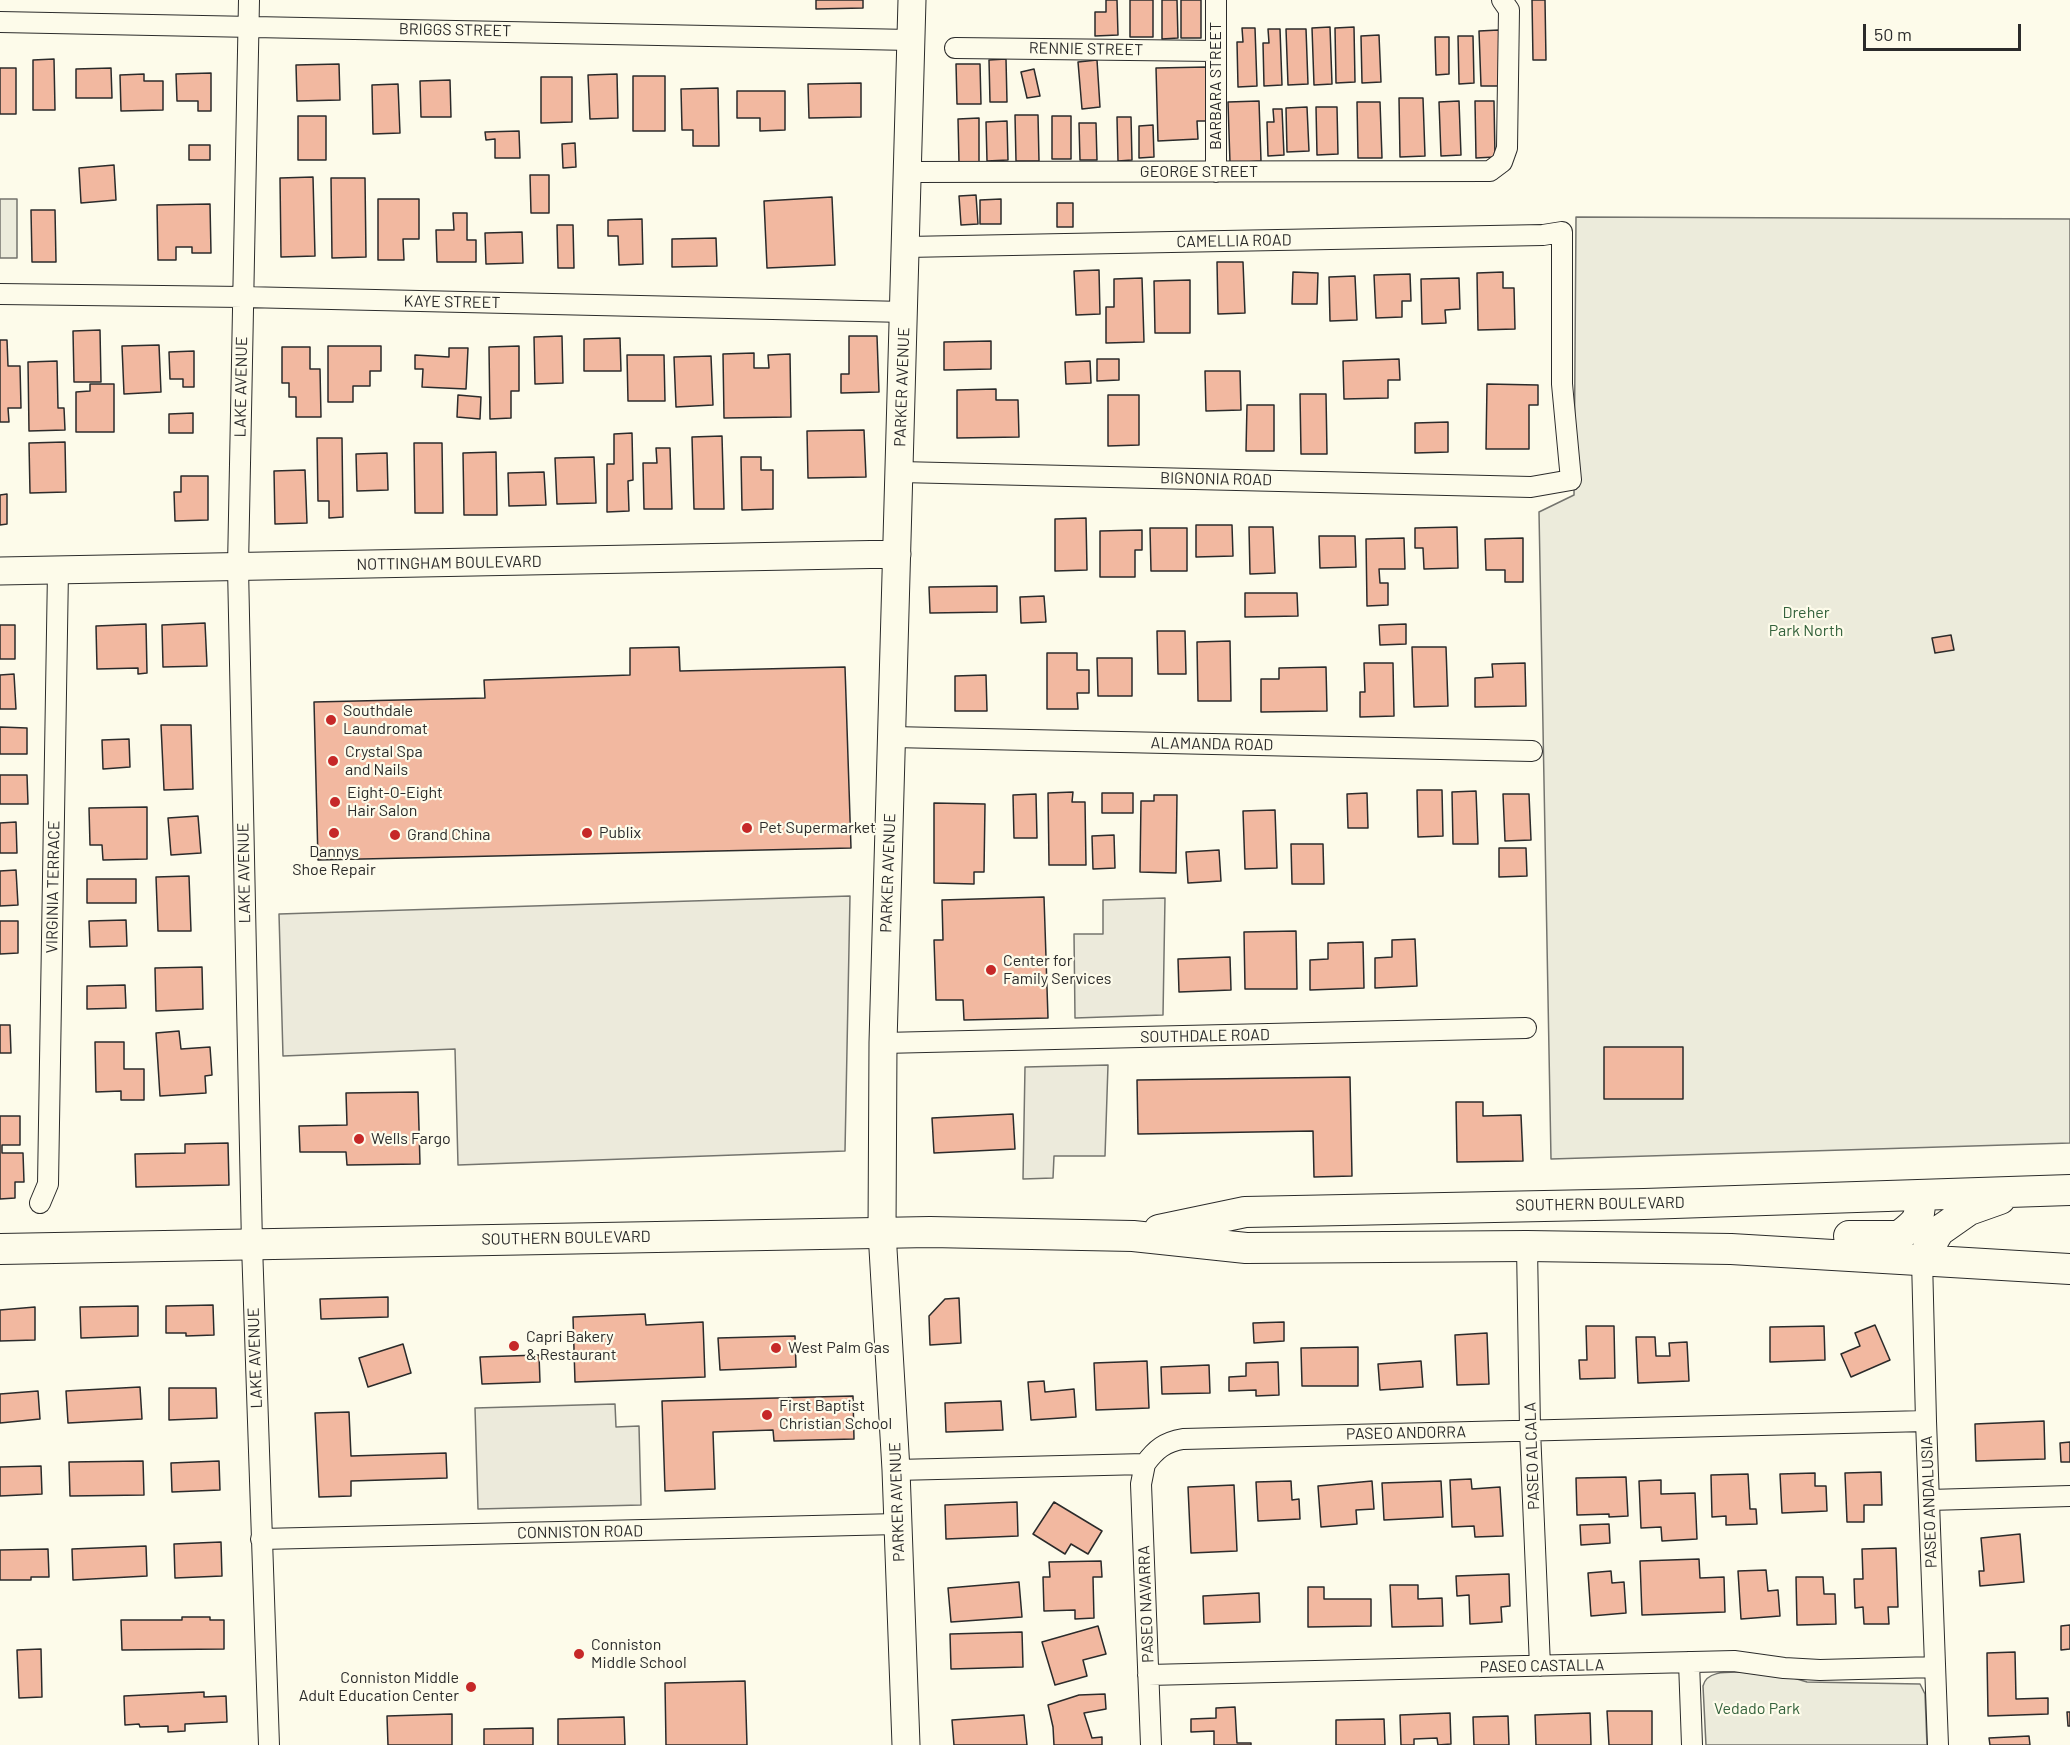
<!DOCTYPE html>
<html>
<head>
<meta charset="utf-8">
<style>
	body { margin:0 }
	#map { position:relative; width:2070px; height:1745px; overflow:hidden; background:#fdfbea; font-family:Barlow,sans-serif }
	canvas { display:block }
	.scale { position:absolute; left:1863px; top:24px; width:158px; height:27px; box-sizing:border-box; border:3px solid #2b2b2b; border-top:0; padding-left:8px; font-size:18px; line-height:21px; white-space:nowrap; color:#2b2b2b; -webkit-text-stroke:4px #fdfbea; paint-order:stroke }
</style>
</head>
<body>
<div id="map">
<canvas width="2070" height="1745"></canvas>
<div class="scale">50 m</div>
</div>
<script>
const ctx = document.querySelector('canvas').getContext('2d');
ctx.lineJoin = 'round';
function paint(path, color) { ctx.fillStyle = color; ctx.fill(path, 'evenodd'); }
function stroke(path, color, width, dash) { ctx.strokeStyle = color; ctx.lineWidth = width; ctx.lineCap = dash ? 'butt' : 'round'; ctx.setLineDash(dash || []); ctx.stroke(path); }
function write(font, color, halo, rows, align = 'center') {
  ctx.font = font + ' Barlow,sans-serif'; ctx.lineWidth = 4.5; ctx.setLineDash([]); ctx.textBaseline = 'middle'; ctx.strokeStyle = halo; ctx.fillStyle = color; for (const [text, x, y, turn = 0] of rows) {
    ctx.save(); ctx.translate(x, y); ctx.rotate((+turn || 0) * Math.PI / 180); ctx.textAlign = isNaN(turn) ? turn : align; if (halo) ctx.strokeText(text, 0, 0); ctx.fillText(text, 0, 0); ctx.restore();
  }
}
const green = new Path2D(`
	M0 199H17V258H0Z
	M1576 217 2070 219V1143L1551 1159 1539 512 1574 495Z
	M1750 1672 1787 1676 1807 1682 1920 1684 1925 1694 1927 1745H1706L1703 1686C1707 1668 1735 1673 1750 1672Z`);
paint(green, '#ecebdb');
stroke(green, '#74746e', 1.5);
const parking = new Path2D(`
	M850 896 845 1151 458 1165 455 1049 283 1056 279 914Z
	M1165 898 1163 1015 1075 1018 1074 934H1103V900Z
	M1108 1065 1105 1156H1054L1053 1178 1023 1179 1025 1067Z
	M615 1404 616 1427 639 1426 641 1505 478 1509 475 1408Z`);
paint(parking, '#eceadb');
stroke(parking, '#74746e', 1.5);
const building = new Path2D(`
	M816 0H863V8L816 9Z
	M1106 0H1117L1118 35 1095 36V12H1106Z
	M1130 0H1153V37H1130Z
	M1162 0H1177L1178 38 1162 39Z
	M1181 0H1201V38H1181Z
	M1532 0H1545L1546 60H1533Z
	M1330 27 1332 84 1314 85 1312 28Z
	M1354 27 1355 82 1336 83 1335 28Z
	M1242 28H1255L1257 86 1238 87 1237 42H1243Z
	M1268 29H1280L1282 85 1264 86 1263 43H1269Z
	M1286 29H1306L1308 84 1288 85Z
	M1499 30 1501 86H1481L1479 31Z
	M1379 35 1381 82 1362 83 1361 36Z
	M1458 36H1473L1474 83 1459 84Z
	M1435 37H1449V74L1436 75Z
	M54 59 55 110H33V60Z
	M1006 59 1007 102H990L989 60Z
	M1097 60 1100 107 1082 109 1078 62Z
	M339 64 340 100 297 101 296 65Z
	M956 64H980L981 104H957Z
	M1208 67V121H1197L1198 139 1158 141 1156 68Z
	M0 68H16V114H0Z
	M111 68 112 98H76V69Z
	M1034 69 1040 96 1027 98 1021 72Z
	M211 73V111H198V101H177L176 74Z
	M144 74V81H163V110L121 111 120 75Z
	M617 74 618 118 590 119 588 75Z
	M633 76H665V131H633Z
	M541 77H572V122L541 123Z
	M450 80 451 117H421L420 81Z
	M861 83V117L809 118 808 84Z
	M398 84 400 133 373 134 372 85Z
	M718 88 719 146H693V130H682L681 89Z
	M737 91H785V130L760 131V118H737Z
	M1399 98H1423L1425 156 1400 157Z
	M1259 101 1261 161 1230 163 1228 102Z
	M1459 101 1461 155 1441 156 1439 102Z
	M1475 101H1494L1495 157 1476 158Z
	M1357 102H1380L1382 158H1358Z
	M1307 107 1309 151 1287 152 1286 108Z
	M1316 107H1337L1338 154 1317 155Z
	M1273 109H1282L1284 155 1268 156 1267 122H1274Z
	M1015 115H1038L1039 161H1016Z
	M298 116H326V160H298Z
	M1052 116H1071V159H1052Z
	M1117 117H1131L1132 160 1118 161Z
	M979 118V163H959L958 119Z
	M1007 121 1008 160 987 161 986 122Z
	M1079 123H1096L1097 160H1080Z
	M1153 125 1154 157 1139 158V126Z
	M519 131 520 158H495V139L486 140 485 132Z
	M575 143 576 167 563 168 562 144Z
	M189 145H210V160H189Z
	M114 165 116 200 81 203 79 168Z
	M530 175H549V213H531Z
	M313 177 315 256 281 257 280 178Z
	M331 178H365L366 257 332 258Z
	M976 195 978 224 961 225 959 196Z
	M832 197 835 265 767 268 764 201Z
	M378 199H419V239H403L404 260H378Z
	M1001 199V224H980V200Z
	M1057 203H1073V227H1057Z
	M210 204 211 253H192V247H176V260H158L157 205Z
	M31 210H55L56 262H32Z
	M453 213H467V240H476V262H437L436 230H454Z
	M642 219 643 264 619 265 618 236H608V220Z
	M557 225H573L574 268H558Z
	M522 232 523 263 486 264 485 233Z
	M716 238 717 266 672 267V239Z
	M1217 262H1243L1245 313 1218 314Z
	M1099 270 1100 314 1076 315 1074 271Z
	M1293 272 1318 273 1317 304H1292Z
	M1503 272V288H1514L1515 329 1478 330 1477 273Z
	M1410 274 1411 301H1402V317L1376 318 1374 275Z
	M1355 276 1357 320 1330 321 1329 277Z
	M1142 278 1144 342 1106 343V307H1114V279Z
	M1459 278 1460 309 1445 310 1446 323 1422 324 1421 279Z
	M1190 280V333H1155L1154 281Z
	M100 330 101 382H74L73 331Z
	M562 336 563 383 535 384 534 337Z
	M849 336H877L879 392 841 393V374H849Z
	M620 338 621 371H584V339Z
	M0 340H7L8 366H20L21 408H8L9 422H0Z
	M991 341V369L944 370V342Z
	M159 345 161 392 124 394 122 346Z
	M328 346H381V371H370V386H353V402H328Z
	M519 346V391H511V418L490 419 489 347Z
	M282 347H310V369H320L321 417H296V397H289V383H282Z
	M449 348H468L466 389 422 387 423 369H415V355L449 357Z
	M194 351V387H183V379H170L169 352Z
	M754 353V368H769L768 355 790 354 791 417 724 418 723 354Z
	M627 355H664L665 401H628Z
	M711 356 713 405 676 407 674 357Z
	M1097 359H1119V380L1097 381Z
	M1399 359 1400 380H1388V398L1344 399 1343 361Z
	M57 361 58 408H64L65 430 29 431 28 362Z
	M1090 361 1091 383 1066 384 1065 362Z
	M1205 371H1240L1241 410 1206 411Z
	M90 384H114V432H76V392L90 391Z
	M1487 384 1538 385V405H1529V449H1486Z
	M996 389V400H1018L1019 437 957 438V390Z
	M1300 394H1326L1327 454H1301Z
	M458 395 481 397 480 419 457 417Z
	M1108 395H1139V445L1108 446Z
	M1247 405H1274V451H1246Z
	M193 413V433H169V414Z
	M1448 422V452L1415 453V423Z
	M864 430 866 477 808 478 807 431Z
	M632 433 633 480 628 481 629 511 607 512V464H614V434Z
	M722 436 724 509H694L692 437Z
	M317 438H342L343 517 329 518V501H318Z
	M65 442 66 492 30 493 29 443Z
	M414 443H442L443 513H415Z
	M656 448H670L672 509H644L643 463H657Z
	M496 452 497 515H464L463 453Z
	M387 453 388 490 357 491 356 454Z
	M594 457 596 503 557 504 555 458Z
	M741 457H761V470H773V509L742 510Z
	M305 470 307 523 275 524 274 471Z
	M544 472 546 505 509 506 508 473Z
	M181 476H208V520L175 521 174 492H181Z
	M7 494V524L0 525V495Z
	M1086 518 1087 570 1055 571V519Z
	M1196 525H1232L1233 556 1196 557Z
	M1249 527H1273L1275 573 1250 574Z
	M1457 527 1458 568 1424 569 1423 548H1415V528Z
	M1150 528H1187V571H1151Z
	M1142 530V550H1135V577H1100V531Z
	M1319 536H1355L1356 567 1320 568Z
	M1404 538 1405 569H1379L1380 583H1388V605L1367 606 1366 539Z
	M1523 538V582H1505V570H1486L1485 539Z
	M997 586V612L930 613 929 587Z
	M1245 593H1297L1298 616 1245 617Z
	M1044 596 1046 622 1021 623 1020 597Z
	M205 623 207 666 163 667 162 625Z
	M146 624 147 673 138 674V668L97 669 96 626Z
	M1406 624V644L1380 645 1379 625Z
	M0 625H15V659H0Z
	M1157 631H1185L1186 674H1158Z
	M1951 635 1954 650 1935 653 1932 638Z
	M1230 641 1231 701H1198L1197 642Z
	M679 647 680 671 845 667 851 848 318 860 314 702 485 698 484 680 630 675V648Z
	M1412 647H1446L1448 706 1414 707Z
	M1047 653H1077V670H1089V693H1077L1078 709H1047Z
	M1097 658H1132V696H1098Z
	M1364 663H1393L1394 716 1360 717V692H1365Z
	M1525 663 1526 706 1475 707V678L1493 677 1492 664Z
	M1326 667 1327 711 1261 712V679H1279V668Z
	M14 674 16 709H0V675Z
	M986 675 987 711H955V676Z
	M161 725H191L193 789 164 790Z
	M0 727 27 728V754H0Z
	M129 739 130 767 103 769 102 740Z
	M0 775H27L28 804H0Z
	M1417 790H1442L1443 836 1418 837Z
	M1476 791 1478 844H1453L1452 792Z
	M1073 792 1072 802H1085L1086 865H1049L1048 793Z
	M1102 793H1133V813H1102Z
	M1367 793 1368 828H1348L1347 794Z
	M1036 794 1037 838H1014L1013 795Z
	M1503 794H1529L1531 840 1505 841Z
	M1154 795H1177L1176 873 1140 872 1141 801H1154Z
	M934 803 985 804 984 872H974V884L934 883Z
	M147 807V859L103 860 102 845H90L89 808Z
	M1275 810 1277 868 1245 869 1243 811Z
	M198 816 201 853 171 855 168 818Z
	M16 822 17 853H0V823Z
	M1114 835 1115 868 1093 869 1092 836Z
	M1291 844H1323L1324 884H1292Z
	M1499 848H1526L1527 876 1499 877Z
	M1219 850 1221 881 1188 883 1186 852Z
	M16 870 18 905 0 906V871Z
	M189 876 191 931H158L156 877Z
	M87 879H136V903H87Z
	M1044 897 1048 1018 964 1020 963 1000H936L934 940H943L942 900Z
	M126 920 127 946 90 947 89 921Z
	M0 921H18V953L0 954Z
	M1296 931 1297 989H1245L1244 932Z
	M1415 939 1417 986 1375 988V958L1392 957V940Z
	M1363 942 1364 988 1310 990V960L1328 959V943Z
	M1230 957 1231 990 1179 992 1178 959Z
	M202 967 203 1009 156 1011 155 968Z
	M125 985 126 1008 87 1009V986Z
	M0 1025H10L11 1053H0Z
	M179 1031 181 1049 210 1047 212 1075 205 1076 206 1093 160 1096 156 1033Z
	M95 1042H124V1069H144V1100H121V1091L96 1092Z
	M1604 1047H1683V1099H1604Z
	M1350 1077 1352 1176 1314 1177 1313 1131 1138 1134 1137 1080Z
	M418 1092 420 1164 347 1165 346 1152H300L299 1126 347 1125 346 1093Z
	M1456 1102H1483V1116L1521 1115 1523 1161 1457 1162Z
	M1013 1114 1015 1149 934 1153 932 1118Z
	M0 1116H20V1145H2V1153H23L24 1182H15V1198L0 1199Z
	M228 1143 229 1185 136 1187 135 1154 185 1153V1144Z
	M388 1297V1317L321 1319 320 1299Z
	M959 1298 961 1343 930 1345 929 1316 945 1299Z
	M213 1305 214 1335 186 1336V1333H166V1306Z
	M138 1306V1336L81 1338 80 1307Z
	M35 1307V1340L0 1341V1310Z
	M645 1314 646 1325 703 1322 705 1377 575 1382 573 1317Z
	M1284 1322V1341L1254 1343 1253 1323Z
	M1875 1325 1890 1360 1851 1377 1841 1354 1860 1346 1855 1333Z
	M1586 1326H1614L1615 1378 1580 1379 1579 1360H1587Z
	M1824 1326 1825 1360 1770 1362V1327Z
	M1487 1333 1489 1384 1457 1385 1455 1335Z
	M795 1336 796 1367 720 1370 718 1338Z
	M1636 1337H1655L1656 1356H1670L1669 1343 1687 1342 1689 1381 1638 1383Z
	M403 1344 411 1373 368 1387 359 1358Z
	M1358 1347V1386H1302L1301 1348Z
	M539 1355 540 1382 482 1384 480 1357Z
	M1147 1361 1149 1408 1096 1410 1094 1363Z
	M1421 1361 1423 1387 1380 1390 1378 1364Z
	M1278 1362 1279 1395 1256 1396V1390L1229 1391V1377L1246 1376V1363Z
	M1209 1365 1210 1393 1162 1394 1161 1367Z
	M1044 1381 1045 1392 1074 1389 1076 1417 1031 1420 1028 1382Z
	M140 1387 142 1419 68 1423 66 1391Z
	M169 1388H216L217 1418 169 1420Z
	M38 1391 40 1419 0 1423V1394Z
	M853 1396 854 1439 774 1441 773 1430 713 1432 715 1489 665 1491 662 1401Z
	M1001 1401 1003 1430 946 1432 945 1403Z
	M349 1412 351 1456 446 1453 447 1478 351 1481V1496L319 1497 315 1413Z
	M2044 1421 2045 1459 1976 1461 1975 1424Z
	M2070 1442V1462H2061L2060 1443Z
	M143 1461 144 1495 70 1496 69 1462Z
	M219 1461 220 1490 172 1492 171 1463Z
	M41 1466 42 1494 0 1496V1467Z
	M1881 1472 1882 1505H1864V1522H1847L1845 1473Z
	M1815 1473V1486H1826L1827 1511 1782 1513 1780 1474Z
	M1748 1474 1750 1509H1756L1757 1524 1726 1525V1516L1712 1517 1711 1475Z
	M1626 1477 1628 1516 1609 1517V1514L1577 1515 1576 1478Z
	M1471 1479 1472 1489 1500 1487 1503 1536 1475 1537 1474 1526 1452 1527 1450 1480Z
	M1661 1480V1494L1695 1493 1697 1539 1662 1541 1661 1527 1641 1528 1639 1481Z
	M1291 1481 1292 1500 1299 1499 1300 1519 1258 1521 1256 1482Z
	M1372 1481 1374 1509 1356 1510 1357 1524 1321 1527 1318 1486Z
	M1441 1481 1443 1517 1384 1520 1382 1483Z
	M1234 1485 1237 1551 1191 1553 1188 1487Z
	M1017 1502 1018 1536 946 1539 945 1505Z
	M1054 1502 1102 1531 1088 1554 1071 1544 1065 1554 1033 1534Z
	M1609 1524 1610 1543 1581 1545 1580 1525Z
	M2020 1534 2024 1582 1980 1586 1979 1571H1984L1981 1538Z
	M221 1542 222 1576 175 1578 174 1544Z
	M146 1546 147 1576 73 1580 72 1549Z
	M1896 1548 1898 1607H1888L1889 1624H1864L1863 1607 1855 1608 1854 1579H1863L1862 1549Z
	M48 1549 49 1577H31V1580H0V1550Z
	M1699 1559 1700 1578 1724 1577 1725 1612 1642 1615 1640 1561Z
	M1101 1561 1102 1577H1093L1094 1618 1075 1619V1610L1044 1611 1043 1577H1050L1049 1562Z
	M1766 1570 1768 1591 1778 1590 1780 1616 1741 1619 1738 1571Z
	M1611 1571 1612 1583 1624 1582 1626 1613 1591 1616 1588 1573Z
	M1509 1574 1510 1606 1501 1607 1502 1622 1470 1624 1469 1595 1457 1596 1456 1576Z
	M1796 1577H1823L1824 1594H1835L1836 1624 1797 1625Z
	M1019 1582 1022 1617 951 1622 948 1588Z
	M1390 1585H1418V1599L1442 1598 1443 1626 1392 1627Z
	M1308 1587H1324V1599H1371V1626L1308 1627Z
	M1259 1593 1260 1622 1204 1624 1203 1596Z
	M182 1617H210V1620H224V1649L122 1650 121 1620H182Z
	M2070 1625V1649L2061 1650V1626Z
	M1098 1626 1106 1654 1083 1660 1087 1676 1055 1685 1042 1642Z
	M1022 1632 1023 1667 951 1669 950 1634Z
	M41 1649 42 1697 19 1698 17 1650Z
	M2015 1652 2016 1699 2048 1698V1714L1988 1716 1987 1653Z
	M745 1681 747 1745H666L665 1683Z
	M204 1692V1697L226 1696 227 1722 185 1724V1731L168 1732V1726L140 1727 139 1724 125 1725 124 1696Z
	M1105 1694 1106 1709 1084 1713 1092 1738 1102 1737V1745H1054L1053 1727 1048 1705 1079 1695Z
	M1235 1707 1237 1743H1251V1745H1214V1731L1191 1732V1719L1216 1718V1708Z
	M1607 1711H1652V1745H1609Z
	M2067 1712H2070V1726H2068Z
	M1450 1713 1451 1744 1438 1745 1437 1738 1414 1739V1745H1401L1400 1715Z
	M1590 1713 1591 1745H1536L1535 1715Z
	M452 1714V1745H388L387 1716Z
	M1024 1715 1027 1745H954L952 1720Z
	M1508 1716 1509 1745H1474L1473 1717Z
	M624 1717 625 1745H558V1719Z
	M1384 1719 1385 1745H1336V1720Z
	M533 1728V1745H484V1729Z
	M2029 1736 2030 1745H1990L1989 1738Z`);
paint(building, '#f2b8a0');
stroke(building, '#2b2b2b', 1.5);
const street = new Path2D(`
	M249 0 238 567 252 1245 269 1745
	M1216 0V172
	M0 22 911 40
	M955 48 1216 51
	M908 172 1490 171 1502 162 1507 148 1509 10 1502 0
	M0 294 243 297 905 312
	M900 472 1531 487 1571 480 1562 384V232L1543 235 906 247
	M892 737 1532 751
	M883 1043 1526 1028
	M40 1203 48 1184 58 570
	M1527 1246 1530 1430 1540 1666
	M1922 1259 1926 1421 1938 1745
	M1145 1464 1141 1484 1151 1745
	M896 1470 1145 1464C1156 1449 1165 1442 1183 1439L1926 1421
	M1929 1500 2070 1496
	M261 1539 898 1524
	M1689 1662 1692 1745
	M1148 1675 1734 1661 1784 1668 1820 1670 1935 1667`);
const secondary = new Path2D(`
	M0 571 897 554
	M906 1745 896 1470 882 1232 883 1043 912 0`);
const primary = new Path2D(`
	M1159 1230 1245 1212 1644 1204 2070 1190
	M1849 1236H1899C1917 1222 1921 1220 1920 1196
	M0 1249 930 1232 1133 1236 1246 1248 1527 1246 1731 1249 2070 1269
	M1922 1259 1939 1231 1969 1210 2000 1199`);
stroke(street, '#2b2b2b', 22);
stroke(secondary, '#2b2b2b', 29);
stroke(primary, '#2b2b2b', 32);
stroke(street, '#fdfbea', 20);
stroke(secondary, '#fdfbea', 27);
stroke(primary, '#fdfbea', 30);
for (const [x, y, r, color] of [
	[331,720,6,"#c62828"],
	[333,761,6,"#c62828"],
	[335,802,6,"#c62828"],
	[747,828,6,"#c62828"],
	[334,833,6,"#c62828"],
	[587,833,6,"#c62828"],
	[395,835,6,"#c62828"],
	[991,970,6,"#c62828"],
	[359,1139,6,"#c62828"],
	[514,1346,6,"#c62828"],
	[776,1348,6,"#c62828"],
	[767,1415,6,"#c62828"],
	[579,1654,6,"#c62828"],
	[471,1687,6,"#c62828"]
]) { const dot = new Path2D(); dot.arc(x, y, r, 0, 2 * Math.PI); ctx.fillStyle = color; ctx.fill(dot); stroke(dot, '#fdfbea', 2); }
write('16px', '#2b2b2b', '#fdfbea', [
	["BRIGGS STREET",455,30,1],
	["RENNIE STREET",1086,49,1],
	["BARBARA STREET",1216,86,-90],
	["GEORGE STREET",1199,172],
	["CAMELLIA ROAD",1234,241,-1],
	["KAYE STREET",452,302,1],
	["LAKE AVENUE",241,387,-89],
	["PARKER AVENUE",902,387,-88],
	["BIGNONIA ROAD",1216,479,1],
	["NOTTINGHAM BOULEVARD",449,563,-1],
	["ALAMANDA ROAD",1212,744,1],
	["LAKE AVENUE",244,873,-91],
	["PARKER AVENUE",888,873,-88],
	["VIRGINIA TERRACE",53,887,-89],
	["SOUTHDALE ROAD",1205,1036,-1],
	["SOUTHERN BOULEVARD",1600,1204,-1],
	["SOUTHERN BOULEVARD",566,1238,-1],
	["LAKE AVENUE",255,1358,-92],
	["PASEO ANDORRA",1406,1433,-1],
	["PASEO ALCALA",1532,1456,-92],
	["PARKER AVENUE",897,1502,-92],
	["PASEO ANDALUSIA",1929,1502,-92],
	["CONNISTON ROAD",580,1532,-1],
	["PASEO NAVARRA",1146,1604,-92],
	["PASEO CASTALLA",1542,1666,-1]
]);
write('16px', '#34623c', '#fdfbea', [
	["Dreher",1806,613],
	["Park North",1806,631],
	["Vedado Park",1757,1709]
]);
write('16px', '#2b2b2b', '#fdfbea', [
	["Southdale",343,711],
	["Laundromat",343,729],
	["Crystal Spa",345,752],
	["and Nails",345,770],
	["Eight-O-Eight",347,793],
	["Hair Salon",347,811],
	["Pet Supermarket",759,828],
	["Publix",599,833],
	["Grand China",407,835],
	["Dannys",334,852,"center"],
	["Shoe Repair",334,870,"center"],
	["Center for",1003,961],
	["Family Services",1003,979],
	["Wells Fargo",371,1139],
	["Capri Bakery",526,1337],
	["& Restaurant",526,1355],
	["West Palm Gas",788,1348],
	["First Baptist",779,1406],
	["Christian School",779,1424],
	["Conniston",591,1645],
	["Middle School",591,1663],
	["Conniston Middle",459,1678,"right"],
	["Adult Education Center",459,1696,"right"]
], 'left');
</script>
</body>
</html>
